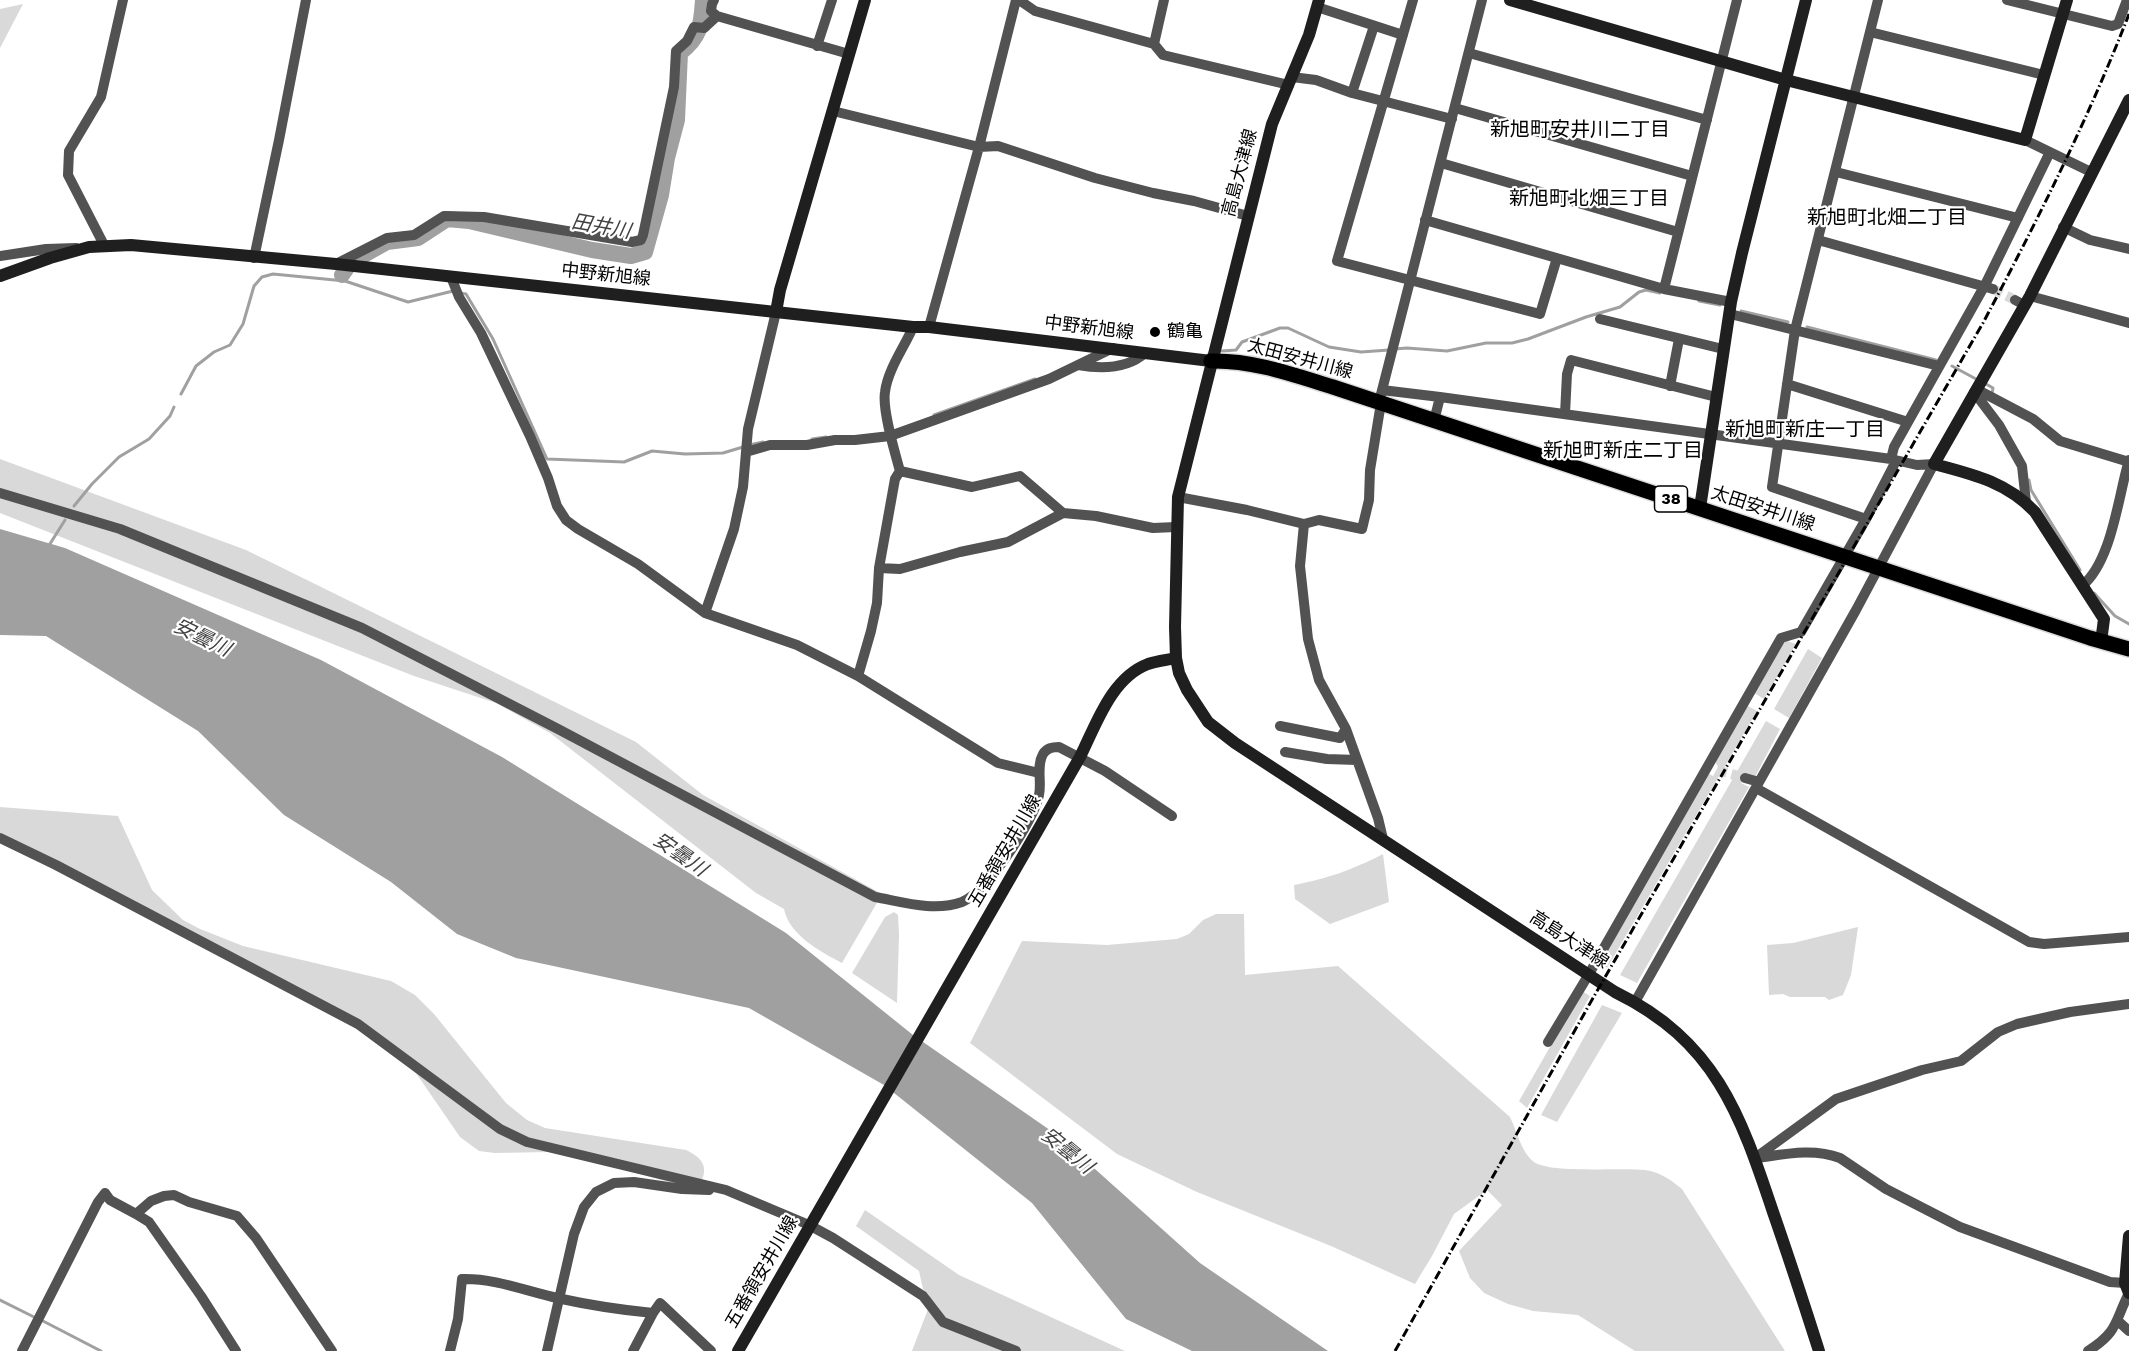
<!DOCTYPE html>
<html>
<head>
<meta charset="utf-8">
<style>
	body { margin:0 }
	canvas { display:block; background:#fff }
</style>
</head>
<body>
<canvas width="2129" height="1351"></canvas>
<script>
const ctx = document.querySelector('canvas').getContext('2d');
ctx.lineJoin = 'round';
function paint(path, color) { ctx.fillStyle = color; ctx.fill(path, 'evenodd'); }
function stroke(path, color, width, dash) { ctx.strokeStyle = color; ctx.lineWidth = width; ctx.lineCap = dash ? 'butt' : 'round'; ctx.setLineDash(dash || []); ctx.stroke(path); }
function write(font, color, halo, rows, align = 'center') {
  ctx.font = font + ' "Work Sans","Noto Sans JP",sans-serif'; ctx.lineWidth = 4.5; ctx.setLineDash([]); ctx.textBaseline = 'middle'; ctx.strokeStyle = halo; ctx.fillStyle = color; for (const [text, x, y, turn = 0] of rows) {
    ctx.save(); ctx.translate(x, y); ctx.rotate((+turn || 0) * Math.PI / 180); ctx.textAlign = isNaN(turn) ? turn : align; if (halo) ctx.strokeText(text, 0, 0); ctx.fillText(text, 0, 0); ctx.restore();
  }
}
paint(new Path2D(`
	M23 4 0 48V9Z
	M0 459 246 550 636 742 703 795 882 894 842 963C821 952 789 935 784 909L756 893 550 733 496 703 414 676 0 513Z
	M1784 640 1796 644 1764 699 1754 693Z
	M1808 649 1822 658 1789 718 1774 709Z
	M1746 705 1757 711 1607 968 1599 962 1707 773 1713 776 1718 767 1715 761Z
	M1766 721 1780 729 1755 777 1746 775 1741 783 1749 787 1637 983 1620 975Z
	M0 807 118 816 152 890 183 920 200 929 243 946 391 981 415 995 434 1014 506 1103 527 1120 545 1128 686 1150C701 1157 709 1166 701 1182L672 1183 575 1156 549 1152 495 1153 479 1151 460 1137 407 1060 388 1044 247 964 0 843Z
	M1383 854 1389 902 1330 924 1295 899 1294 885C1329 878 1352 870 1383 854Z
	M894 912 898 915 899 935 897 1003 852 973 885 917Z
	M1216 914H1244L1245 975 1338 966 1510 1117C1517 1131 1521 1152 1534 1162 1552 1174 1621 1167 1645 1170 1660 1172 1671 1180 1682 1189L1785 1351H1635L1578 1315 1533 1311 1508 1304 1484 1293 1470 1278 1459 1251 1502 1205 1487 1190 1454 1214 1432 1256 1415 1284 1331 1246 1197 1192 1117 1154 970 1043 1022 941 1107 945 1177 939 1189 934 1203 920Z
	M1858 927 1851 975 1843 995 1829 1000 1825 997H1790L1783 994 1769 995 1767 945 1793 943Z
	M1582 991 1590 996 1527 1108 1519 1101Z
	M1602 1005 1622 1013 1557 1122 1541 1115Z
	M865 1210 959 1275 1125 1351H912L930 1304 929 1295 923 1289 919 1271 856 1226Z`), '#d9d9d9');
paint(new Path2D(`
	M0 529 65 548 321 660 502 757 786 933 913 1035 1057 1135 1200 1263 1328 1351H1192L1126 1319 1032 1203 884 1085 749 1008 516 958 457 934 391 882 284 815 198 731 46 636 0 635Z`), '#a0a0a0');
stroke(new Path2D(`
	M460 293 466 294 493 339 547 459 624 462 652 451 685 454 723 453 743 447
	M1699 301 1720 305
	M1741 311 1788 322
	M1807 327 1936 360
	M1395 349 1407 348 1447 351 1486 343H1512L1528 339 1586 317 1620 307 1639 292 1646 290 1660 293
	M1222 351 1236 350 1242 342 1280 328H1288L1329 347 1361 352 1389 350
	M1952 366 1976 379
	M1986 384 1993 388 1992 394
	M181 394 196 366 214 352 230 345 243 324 254 286 262 277 273 274 345 281 408 302 453 291
	M934 415 1035 379
	M812 439 826 437
	M749 445 763 442
	M2029 480 2031 490 2080 570
	M74 506 92 484 119 457 149 439 170 416 174 407
	M48 547 65 520
	M2094 593 2115 616 2129 624
	M0 1300 34 1317
	M43 1321 101 1351`), '#a0a0a0', 3);
stroke(new Path2D(`
	M342 275 351 262 387 242 418 238 447 219 469 221 592 250 631 256 645 252 661 195 667 158 677 120 680 53C701 36 701 26 703 0`), '#a0a0a0', 16);
stroke(new Path2D(`
	M1993 289 2015 300
	M1717 770 1745 778`), '#d9d9d9', 10, [10, 5]);
const primary = new Path2D(`
	M1211 361C1253 360 1294 375 1333 387L2090 638 2129 649`);
stroke(primary, '#dbdbdb', 18);
stroke(new Path2D(`
	M714 0 712 4 711 11 717 16 849 54
	M1019 0 1035 11 1154 44 1163 55 1289 85
	M1413 0 1337 261 1540 314 1557 258
	M1878 0 1795 330 1772 487 1866 519 1896 461
	M2007 0 2112 26 2118 24 2127 0
	M1317 7 1403 35
	M1870 32 2044 75
	M1154 44 1164 0
	M817 46 832 0
	M1469 53 1707 120
	M1292 77 1316 80 1352 93 1452 119
	M1352 93 1374 26
	M1455 108 1692 176
	M833 111 979 147 998 146 1095 178 1153 193 1194 201 1248 216
	M2025 140 2091 172
	M1441 163 1678 232
	M1836 172 2018 218
	M1425 220 1664 289 1737 0
	M2063 227 2090 240 2129 249
	M1818 240 1993 289
	M104 245 68 175 69 151 101 97 123 0
	M0 256 46 249 76 248
	M254 258 279 140 306 0
	M336 264 387 238 414 235 444 216 484 217 632 242 641 240 643 235 674 87 676 51 687 41 694 27 704 28 717 16
	M451 277 459 297 481 333 530 436 548 478 557 506 566 520 578 529 638 564 705 613 797 645 858 676 998 763 1039 773
	M1664 289 1731 302
	M2030 296 2129 323
	M2015 300 2024 305
	M1730 314 1939 366
	M1600 319 1723 349
	M929 327 979 147 1016 0
	M1078 365C1101 369 1127 369 1145 353
	M1787 384 1908 422 1985 285 2050 152
	M1670 386 1679 339
	M1976 389 2033 419 2060 441 2129 462
	M1382 390 1440 397
	M1974 392 1999 425 2022 466 2026 502
	M1379 402 1482 0
	M1565 414 1567 374 1571 360 1716 397
	M1434 421 1440 397 1891 459 1917 465 1934 464
	M746 452 770 445H807L835 440H855L890 436 1049 379 1113 348
	M1891 459 1894 447 1908 422
	M900 471 972 487 1020 476 1063 513
	M0 493 120 529 362 628 558 729 875 897C903 902 934 912 962 902 987 892 1034 821 1039 795 1042 782 1036 766 1043 754 1047 748 1052 747 1059 747L1105 771 1172 816
	M1178 497 1247 510 1304 524 1319 520 1362 529 1369 500 1370 470 1381 403
	M1304 524 1300 566 1308 639 1319 680 1346 729 1378 818 1383 839
	M879 568 900 569 960 552 1008 542 1063 513 1096 516 1153 528 1176 527
	M2082 586C2112 561 2118 497 2129 460
	M705 613 734 529 743 487 748 429 776 312
	M858 676 871 631 877 603 879 568 895 479 900 471C895 453 882 410 885 392 888 369 904 348 913 327
	M1280 726 1340 738 1346 729
	M1285 752 1327 759 1357 760
	M1745 778 1759 782
	M1756 788 2029 942 2044 944 2129 937
	M0 838 56 865 358 1024 500 1129 527 1142 726 1190 809 1225 833 1238 923 1296 943 1322 1016 1351
	M1635 1002 1856 610 1934 464
	M1548 1042 1589 974 1781 638 1801 632 1866 519
	M1755 1158 1836 1099 1922 1070 1961 1061 1998 1032 2017 1024 2070 1012 2129 1004
	M1758 1158C1786 1154 1813 1148 1840 1158L1886 1189 1960 1227 2110 1282 2125 1283
	M136 1214 149 1222 201 1296 236 1351
	M2118 1321 2129 1331
	M22 1351 98 1202 105 1193 110 1200 136 1214 151 1201 164 1196 174 1195 189 1202 237 1216 256 1238 332 1351
	M450 1351 458 1319 462 1279C494 1278 526 1291 557 1298 589 1305 621 1310 653 1313
	M547 1351 574 1234 584 1207 596 1192 614 1183 634 1182 682 1189 709 1190
	M633 1351 653 1313 660 1303 711 1351
	M2088 1351C2118 1332 2114 1323 2129 1293`), '#525252', 10);
stroke(new Path2D(`
	M1319 0 1309 35 1272 124 1178 497 1175 627 1176 658 1179 673 1187 690 1208 722 1235 743 1615 992C1715 1041 1740 1113 1773 1212 1789 1258 1804 1304 1819 1351
	M1510 0 1786 80 2025 140 2067 0
	M0 276 50 258 89 247 131 245 336 264 913 327H929L1211 361
	M776 312 780 290 865 0
	M1700 508 1731 302 1742 253 1806 0
	M2101 642 2104 619 2035 512C2007 482 1972 474 1934 464L2030 296 2129 100
	M2129 1236 2125 1283 2129 1293
	M738 1351 1080 757C1096 725 1111 678 1148 664 1157 661 1167 660 1176 658`), '#1f1f1f', 12);
stroke(primary, '#000', 15);
stroke(new Path2D(`
	M1395 1351 1593 998 1983 323C2036 223 2088 120 2129 14`), '#000', 3, [9, 3, 1.5, 3]);
for (const [x, y, r, color] of [
	[1155,332,6,"#000"]
]) { const dot = new Path2D(); dot.arc(x, y, r, 0, 2 * Math.PI); ctx.fillStyle = color; ctx.fill(dot); stroke(dot, '#fff', 2); }
for (const [x, y, w] of [
	[1671,499,33]
]) { const box = new Path2D(); box.roundRect(x - w / 2, y - 13, w, 26, 4.5); ctx.fillStyle = '#fff'; ctx.fill(box); stroke(box, '#000', 1.5); }
write('bold 16px', '#000', null, [
	["38",1671,499]
]);
write('18px', '#000', '#fff', [
	["高島大津線",1240,173,-75],
	["中野新旭線",606,275,6],
	["中野新旭線",1089,328,7],
	["太田安井川線",1300,359,15],
	["太田安井川線",1763,509,18],
	["五番領安井川線",1005,851,-60],
	["高島大津線",1569,940,33],
	["五番領安井川線",762,1272,-60]
]);
write('18px', '#000', '#fff', [
	["鶴亀",1167,332]
], 'left');
write('20px', '#000', '#fff', [
	["新旭町安井川二丁目",1580,130],
	["新旭町北畑三丁目",1589,199],
	["新旭町北畑二丁目",1887,218],
	["新旭町新庄一丁目",1805,430],
	["新旭町新庄二丁目",1623,451]
]);
write('italic 20px', '#414141', '#fff', [
	["田井川",601,227,10],
	["安曇川",202,638,26],
	["安曇川",680,855,35],
	["安曇川",1067,1151,39]
]);
</script>
</body>
</html>
